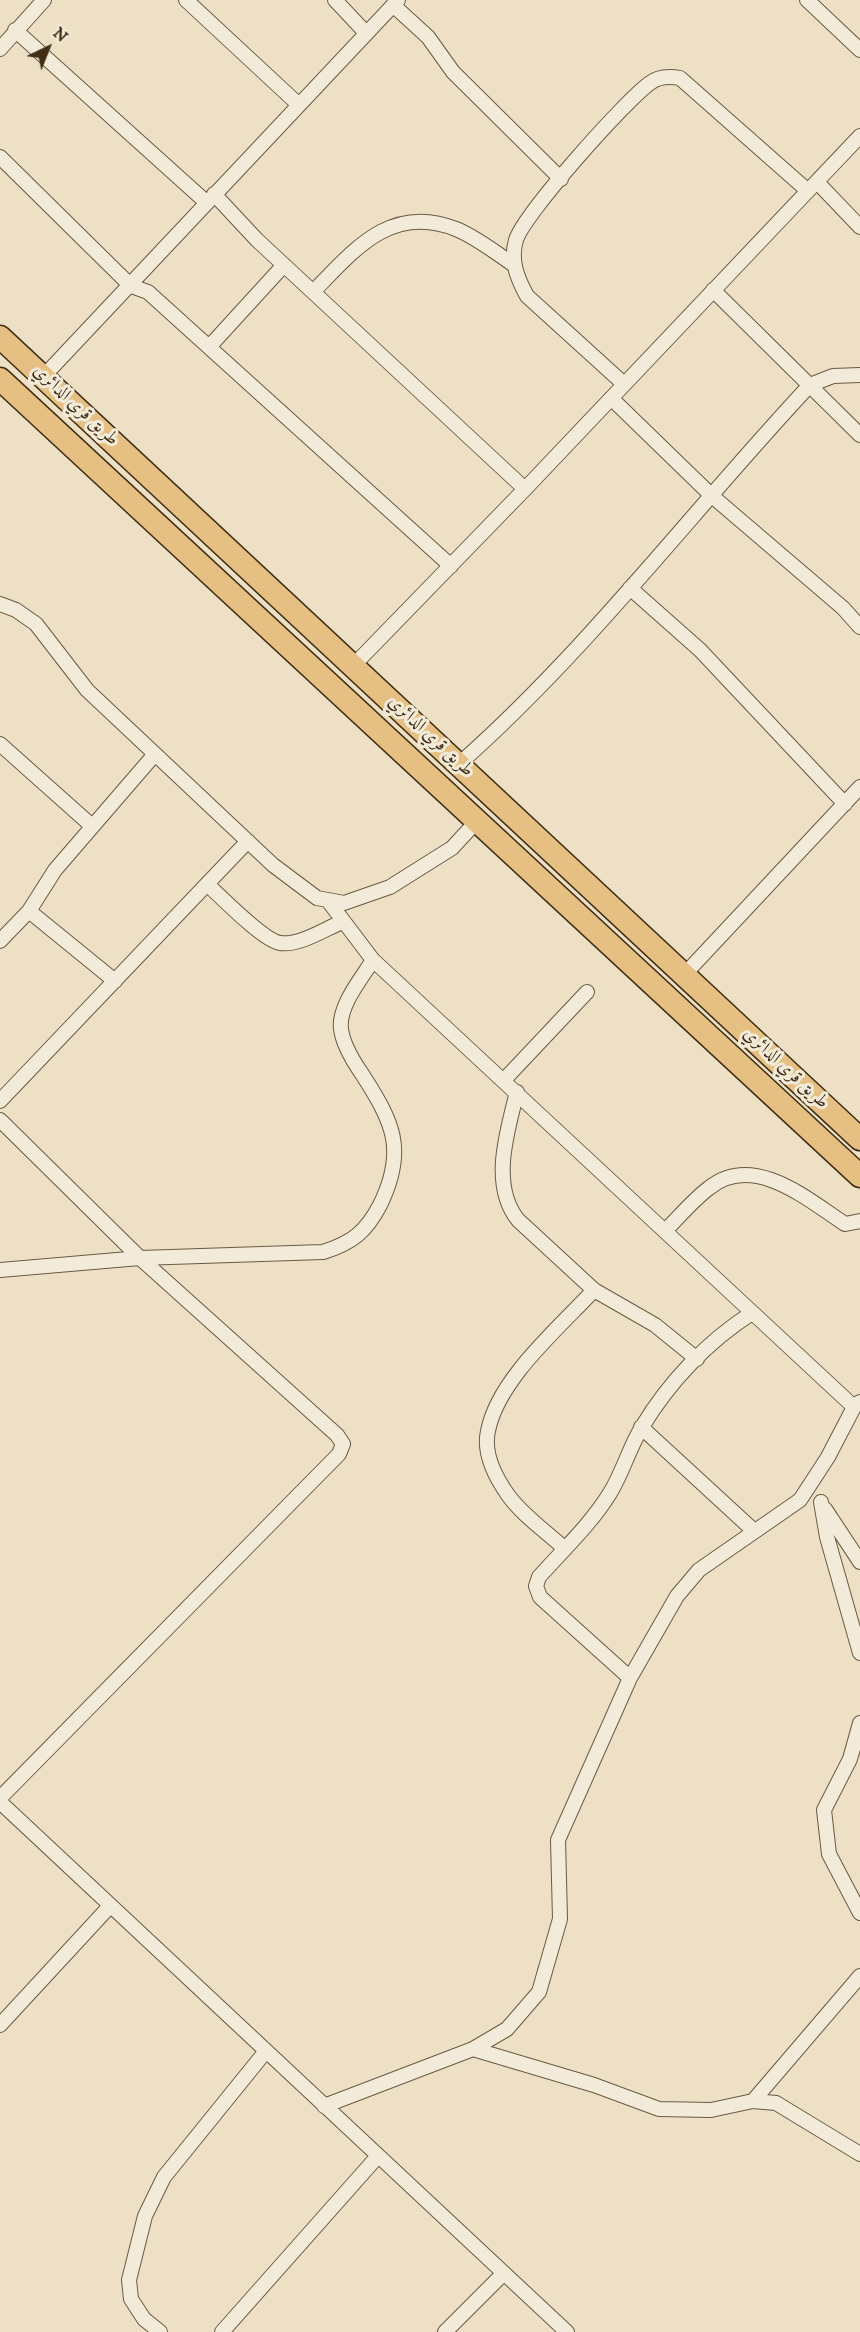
<!DOCTYPE html>
<html>
<head>
<meta charset="utf-8">
<style>
	body { margin:0 }
	#map { position:relative; width:860px; height:2332px; overflow:hidden; background:#ede0c4; font-family:"IM FELL DW Pica",serif }
	canvas { display:block }
	.north { position:absolute; left:18px; top:18px; width:60px; height:60px; -webkit-text-stroke:4px #f3ebd9; paint-order:stroke; rotate:43deg; font-size:16px; font-weight:700; line-height:24px; text-align:center; color:#402e16 }
	.north::after { content:''; display:block; margin:auto; width:21px; height:27px; background:#402e16; clip-path:polygon(50% 0,100% 100%,50% 72%,0 100%) }
</style>
</head>
<body>
<div id="map">
<canvas width="860" height="2332"></canvas>
<div class="north">N</div>
</div>
<script>
const ctx = document.querySelector('canvas').getContext('2d');
ctx.lineJoin = 'round';
function stroke(path, color, width, dash) { ctx.strokeStyle = color; ctx.lineWidth = width; ctx.lineCap = dash ? 'butt' : 'round'; ctx.setLineDash(dash || []); ctx.stroke(path); }
function write(font, color, halo, rows, align = 'center') {
  ctx.font = font + ' "IM FELL DW Pica",Amiri,serif'; ctx.lineWidth = 6; ctx.setLineDash([]); ctx.textBaseline = 'middle'; ctx.strokeStyle = halo; ctx.fillStyle = color; for (const [text, x, y, turn = 0] of rows) {
    ctx.save(); ctx.translate(x, y); ctx.rotate((+turn || 0) * Math.PI / 180); ctx.textAlign = isNaN(turn) ? turn : align; if (halo) ctx.strokeText(text, 0, 0); ctx.fillText(text, 0, 0); ctx.restore();
  }
}
const minor = new Path2D(`
	M186 0 299 105
	M335 0 366 33
	M807 0 860 50
	M393 5 428 37 453 72 561 179
	M15 30 206 202
	M0 49 44 0
	M0 157 131 286 148 292 451 566
	M817 182 860 227
	M214 194 257 240 525 489
	M713 290 860 435
	M313 292C354 250 391 203 456 229 476 237 496 253 514 265
	M209 347 284 265
	M43 377 398 0
	M624 384 527 296C517 278 510 260 516 240 524 214 625 101 650 83 659 76 669 76 680 78L808 191
	M611 398 712 496 843 608 860 627
	M630 588 700 650 845 804
	M0 604 16 610 36 624 87 690 273 865 317 898 344 903 390 887 452 848 477 821
	M354 665 525 489 860 136
	M0 744 92 826
	M459 764C588 650 693 510 810 385L833 376 860 375
	M207 884C221 897 264 941 280 943 299 946 325 929 342 922
	M329 902 373 960 854 1407
	M29 911 115 981
	M0 941 29 911 55 870 155 754
	M684 975 860 787
	M504 1080 587 992
	M517 1092C507 1132 490 1185 518 1220L594 1290 655 1325 697 1359
	M0 1101 248 841
	M0 1120 140 1258 337 1435 343 1444 339 1454 0 1798
	M666 1230C680 1216 693 1200 709 1188 753 1152 807 1199 845 1224L860 1221
	M0 1270 140 1258 323 1252C352 1243 366 1232 380 1205 407 1150 393 1122 362 1074 353 1061 343 1045 341 1029 338 1006 362 978 373 960
	M641 1427 753 1530
	M821 1502 827 1537 860 1653
	M825 1509 860 1562
	M565 1549C547 1532 522 1515 508 1495 496 1478 483 1453 488 1431 498 1379 559 1328 594 1290
	M630 1678 540 1597 536 1586 539 1577C563 1550 591 1524 610 1493 623 1472 629 1448 642 1427 669 1382 708 1341 752 1313
	M860 1723 850 1759 824 1810 829 1854 860 1913
	M0 1802 567 2332
	M0 2025 110 1906
	M473 2049 594 2085 659 2109 711 2110 753 2101 776 2103 860 2154
	M753 2101 860 1976
	M324 2106 473 2049 507 2029 539 1992 560 1919 558 1840 630 1678 677 1596 699 1570 800 1500 828 1457 854 1407 860 1402
	M160 2332 144 2319 131 2299 129 2280 145 2216 164 2177 266 2051
	M222 2332 378 2156
	M445 2332 504 2273`);
const trunk = new Path2D(`
	M0 337 860 1139
	M0 379 860 1176`);
stroke(minor, '#6b5a42', 16);
stroke(trunk, '#402e16', 25);
stroke(minor, '#f3ebd9', 14);
stroke(trunk, '#e6c082', 22);
write('18px', '#402e16', '#f3ebd9', [
	["طريق قري الدائري",75,406,43],
	["طريق قري الدائري",430,737,43],
	["طريق قري الدائري",785,1069,43]
]);
</script>
</body>
</html>
